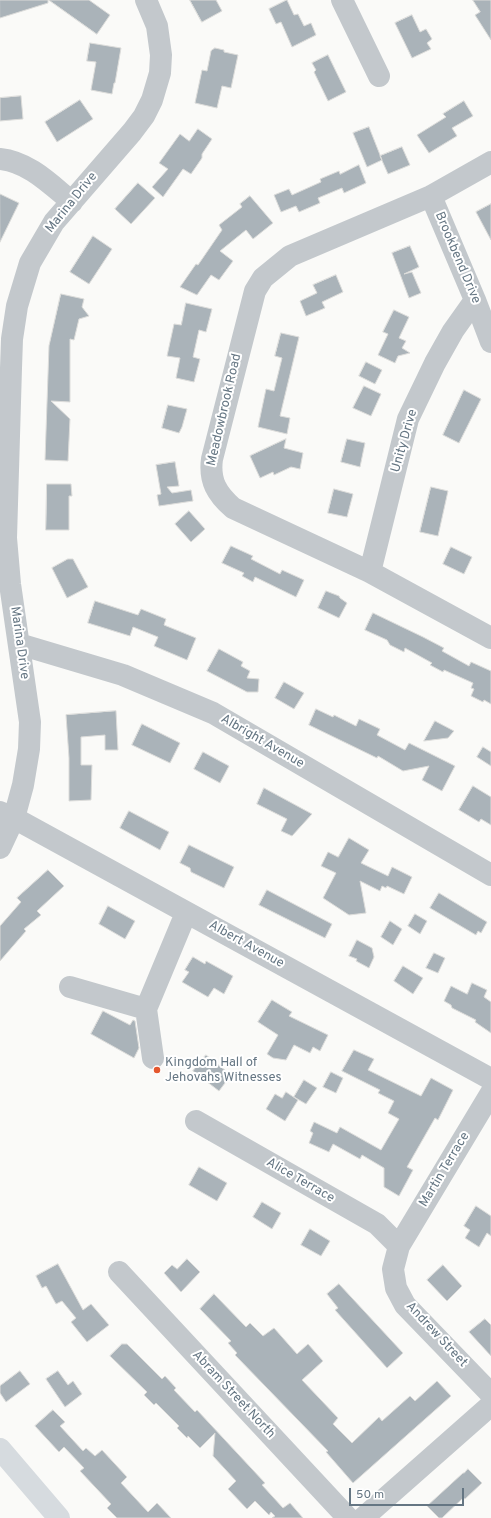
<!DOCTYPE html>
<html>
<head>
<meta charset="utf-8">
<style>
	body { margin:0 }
	#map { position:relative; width:491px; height:1518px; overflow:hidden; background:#fafaf8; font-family:Overpass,sans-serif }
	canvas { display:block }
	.scale { position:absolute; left:349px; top:1488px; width:115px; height:18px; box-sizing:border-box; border:2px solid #657683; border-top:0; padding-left:5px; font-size:12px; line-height:14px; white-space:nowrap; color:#657683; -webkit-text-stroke:3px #fff; paint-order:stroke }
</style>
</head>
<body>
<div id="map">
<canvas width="491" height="1518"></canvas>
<div class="scale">50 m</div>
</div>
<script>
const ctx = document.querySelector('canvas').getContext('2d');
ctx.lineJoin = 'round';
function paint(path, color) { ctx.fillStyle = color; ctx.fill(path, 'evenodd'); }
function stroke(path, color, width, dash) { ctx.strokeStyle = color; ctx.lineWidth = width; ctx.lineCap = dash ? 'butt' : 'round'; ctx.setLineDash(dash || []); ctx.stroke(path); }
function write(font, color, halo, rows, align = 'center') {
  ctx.font = font + ' Overpass,sans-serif'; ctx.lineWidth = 4; ctx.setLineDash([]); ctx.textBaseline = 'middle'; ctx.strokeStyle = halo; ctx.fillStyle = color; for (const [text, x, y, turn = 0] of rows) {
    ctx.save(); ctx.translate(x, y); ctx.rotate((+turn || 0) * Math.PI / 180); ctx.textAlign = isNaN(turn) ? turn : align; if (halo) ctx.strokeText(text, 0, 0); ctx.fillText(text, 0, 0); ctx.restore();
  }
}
const building = new Path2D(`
	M0 0H48V3L0 18Z
	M49 0H89L110 15 97 34Z
	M190 0H216L222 11 202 22Z
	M287 0 294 15 298 14 304 26 311 23 316 35 292 47 281 22 276 24 269 9Z
	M473 0H491V40L475 15 480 12Z
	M412 15 420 32 426 29 432 39 427 43 431 49 412 58 395 23Z
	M90 43 121 48 115 83H114L112 94 91 90 96 62 87 61Z
	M215 48 224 50V52L238 55 231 88 222 86 217 108 195 103 202 70 207 71 211 51Z
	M328 55 346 92 328 101 314 72 316 70 312 63Z
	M21 96 23 119 0 121V98Z
	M80 100 93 119 57 142 45 122Z
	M464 101 473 116 452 128 457 136 429 153 417 135 446 117 443 114Z
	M369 127 382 160 367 167 353 133Z
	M198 129 212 139 202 154V158L191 174 183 169 163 197 152 187 168 169 159 163 180 134 189 141Z
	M402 147 410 165 388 174 380 156Z
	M359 165 366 183 344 193 342 188 318 198 320 203 299 212 296 206 281 212 274 195 289 189 292 195 321 182 320 179 339 171 340 174Z
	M138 183 155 198 131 224 115 209Z
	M0 194 19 203 0 242Z
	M250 196 273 223 253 239 246 230 220 251 233 261 219 280 211 275 197 295 180 287 196 264 198 265 222 230 219 225 242 207 240 204Z
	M491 204V240L476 212Z
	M93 236 112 249 89 284 70 272Z
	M410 246 419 267 404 274 412 272 421 293 409 298 392 253Z
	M336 275 343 292 322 302 325 308 306 316 300 301 317 293 313 285Z
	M61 294 84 299 82 307 89 316 79 319 74 340 70 339V402L51 401 70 419 68 461 45 460 49 346Z
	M186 303 212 309 206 332 199 330 193 357 200 359 194 382 176 378 180 358 167 356 174 324 181 325Z
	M394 310 409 317 399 338 406 341 402 348 410 353 398 356 395 363 378 355 388 334 383 332Z
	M281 333 299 337 280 416 290 418 287 434 258 427 266 389 274 391 282 358 275 356Z
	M366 362 382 370 375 384 359 376Z
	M364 386 381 394 371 416 353 408Z
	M464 390 481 399 459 443 443 435Z
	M168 405 187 409 182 427 179 433 162 428Z
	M286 439 284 448 303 453 300 469 291 467 274 475 273 472 260 478 250 456Z
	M347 439 365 443 360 467 341 462Z
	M175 462 179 486 167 487 172 493 191 490 193 501 159 506 157 495 161 494 156 465Z
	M47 484H71L72 496H69V530H46Z
	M431 487 448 491 438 536 420 532Z
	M334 489 353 494 347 517 328 513Z
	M189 511 205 529 191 542 175 524Z
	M231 546 253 556 251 559 280 574 282 570 304 580 296 597 255 577 253 582 242 576 244 573 222 563Z
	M451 547 472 557 464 574 443 564Z
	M68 559H73L88 587 67 598 52 568Z
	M326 591 339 596 340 598 347 603 339 618 318 608Z
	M95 601 138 615 141 609 166 619 164 625 196 638 187 660 154 646 158 637 133 627 130 636 88 623Z
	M373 613 423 637 444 648 442 651 469 666 471 662 491 671V704L484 700 483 702 471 696 474 689 471 688 473 683 444 670 443 672 430 665 432 663 405 648 404 652 390 645 387 640 365 630Z
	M219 649 243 662 241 666 250 671 247 678 259 679 258 692H247L207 671Z
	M284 682 304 693 294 709 275 698Z
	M316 709 333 717 334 715 356 726 359 719 380 729 377 735 405 750 409 743 455 766 442 791 422 780 429 766 403 771 378 756 377 758 309 725Z
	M116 711 118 750H105V735L81 737V765H92L91 800 69 801V758L66 715Z
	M435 721 454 731 448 738 424 741Z
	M142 724 180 743 170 763 132 745Z
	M483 747 491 752V766L477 757Z
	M203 752 229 766 220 783 194 769Z
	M473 786 491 797V825L481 819 479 822 459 810Z
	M264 788 312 814 292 836 281 831 287 819 257 804Z
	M129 811 169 832 160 850 120 828Z
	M349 838 369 850 361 863 388 876 392 867 412 877 404 894 387 886 386 888 382 886 380 891 360 881 366 913 349 915 323 898 336 873 321 866 328 852 338 857Z
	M189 845 234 867 224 888 191 872 190 868 180 863Z
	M48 870 64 886 37 911 41 915 24 929 26 931 0 961V926L21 902 17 898Z
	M267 890 332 924 325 938 259 905Z
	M439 893 487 922 481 933 478 931 476 935 430 908Z
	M108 906 135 921 125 939 99 924Z
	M415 914 427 921 420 934 408 926Z
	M390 921 402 929 393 945 381 937Z
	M357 940 372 948 374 957 369 968 356 961 357 959 349 956Z
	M434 953 445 958 438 973 426 968Z
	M193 957 205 964 206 961 233 976 224 994 214 988 208 997 182 982 189 972 185 970Z
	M403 966 423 978 413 994 394 981Z
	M472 983 487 990 484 997 491 1002V1033L475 1022 476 1020 452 1008 451 1005 444 1001 451 986 467 994Z
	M272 1000 292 1012 289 1016 328 1035 320 1051 313 1047 310 1053 294 1045 286 1060 273 1058 267 1054 278 1035 258 1022Z
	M103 1011 130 1025 133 1020 135 1021 139 1048 134 1058 91 1034Z
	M354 1050 374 1059 368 1070 421 1096 431 1078 453 1090 438 1120 435 1118 407 1167 413 1170 399 1196 384 1187V1168L362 1155 360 1159 333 1144 329 1152 309 1143 313 1133 310 1131 314 1122 337 1133 340 1127 381 1150 399 1119 388 1113 394 1101 378 1093 380 1090 342 1071Z
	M206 1055 231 1075 219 1091 193 1071Z
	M331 1072 343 1078 336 1093 323 1087Z
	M304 1080 317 1088 306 1104 294 1097Z
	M286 1092 298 1100 285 1121 266 1109 275 1094 282 1098Z
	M199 1167 227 1183 217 1201 189 1185Z
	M262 1202 281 1213 272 1229 253 1217Z
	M476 1206 491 1216V1236L487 1233 479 1247 465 1238 470 1230 464 1226Z
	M310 1229 330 1241 321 1256 301 1245Z
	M187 1259 200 1272 181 1292 164 1273 172 1265 177 1269Z
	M58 1264 83 1310 91 1304 109 1325 87 1342 71 1322 76 1318 62 1301 56 1304 46 1286 42 1288 36 1276Z
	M443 1265 462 1286 447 1301 427 1280Z
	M339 1284 403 1353 387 1368 335 1310 338 1308 327 1294Z
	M214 1294 246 1327 250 1323 263 1336 274 1328 297 1354 308 1344 323 1361 302 1380 338 1418 333 1424 352 1443 379 1417 382 1421 410 1396 415 1401 437 1381 451 1396 353 1483 326 1452 328 1451 235 1355 237 1353 228 1343 231 1341 200 1309Z
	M485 1319 491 1325V1356L469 1332Z
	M122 1344H127L162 1379 165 1376 176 1388 174 1390 195 1412 197 1410 265 1483 262 1485 283 1508 290 1503 303 1518H272L275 1516 271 1512 269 1515 255 1501 247 1509 228 1489 236 1481 213 1456 215 1433 200 1448 188 1436 187 1438 177 1428 179 1426 156 1403 154 1405 144 1395 147 1392 110 1356Z
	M20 1371 30 1384 6 1402 0 1393V1386Z
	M58 1371 68 1385 73 1381 82 1394 65 1407 46 1379Z
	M53 1410 65 1422 60 1426 83 1451 86 1448 95 1456 102 1450 127 1477 121 1483 148 1512 157 1503 171 1518H117L107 1508 111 1504 80 1471 84 1468 64 1447 59 1452 35 1426Z
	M468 1469 482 1483 465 1499 463 1498 442 1518H439L427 1506 463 1473H464Z`);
paint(building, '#aab3b9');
stroke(building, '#dcdcda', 1);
stroke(new Path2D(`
	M342 0 379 76
	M0 159C29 162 50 184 72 202
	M491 162 431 196 290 256 263 278 255 291 212 459C209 481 217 494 233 508L370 572 491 638
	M431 196 475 300 491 342
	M370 572 408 419 435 363 453 331 475 300
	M19 644 123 675 213 713 491 875
	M0 812 14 818 491 1079
	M0 848 14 818 23 785 29 749 30 722 10 584 6 538 11 368 12 339 17 306 30 263 54 222 132 132 144 116 152 100 160 73 161 55 157 26 146 0
	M70 987 146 1009 186 913
	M146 1009 153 1058
	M491 1093 399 1246 393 1269 396 1288 405 1305 491 1394
	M196 1121 377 1224 399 1246
	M119 1272 348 1518
	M363 1518 491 1405`), '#c3c8cc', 22);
stroke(new Path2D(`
	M0 1449 59 1518`), '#d6dbdf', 22);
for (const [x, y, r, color] of [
	[157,1070,4,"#e4572e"]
]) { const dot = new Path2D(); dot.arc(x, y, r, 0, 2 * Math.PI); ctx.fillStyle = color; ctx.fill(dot); stroke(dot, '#fff', 1.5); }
write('13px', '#657683', '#fff', [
	["Marina Drive",72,203,-51],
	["Brookbend Drive",457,258,67],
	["Meadowbrook Road",225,410,-77],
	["Unity Drive",405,441,-74],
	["Marina Drive",19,643,82],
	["Albright Avenue",262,742,30],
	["Albert Avenue",246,945,29],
	["Martin Terrace",445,1170,-59],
	["Alice Terrace",300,1181,30],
	["Andrew Street",436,1335,47],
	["Abram Street North",233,1395,47]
]);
write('13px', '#657683', '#fff', [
	["Kingdom Hall of",165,1063],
	["Jehovahs Witnesses",165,1078]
], 'left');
</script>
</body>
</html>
